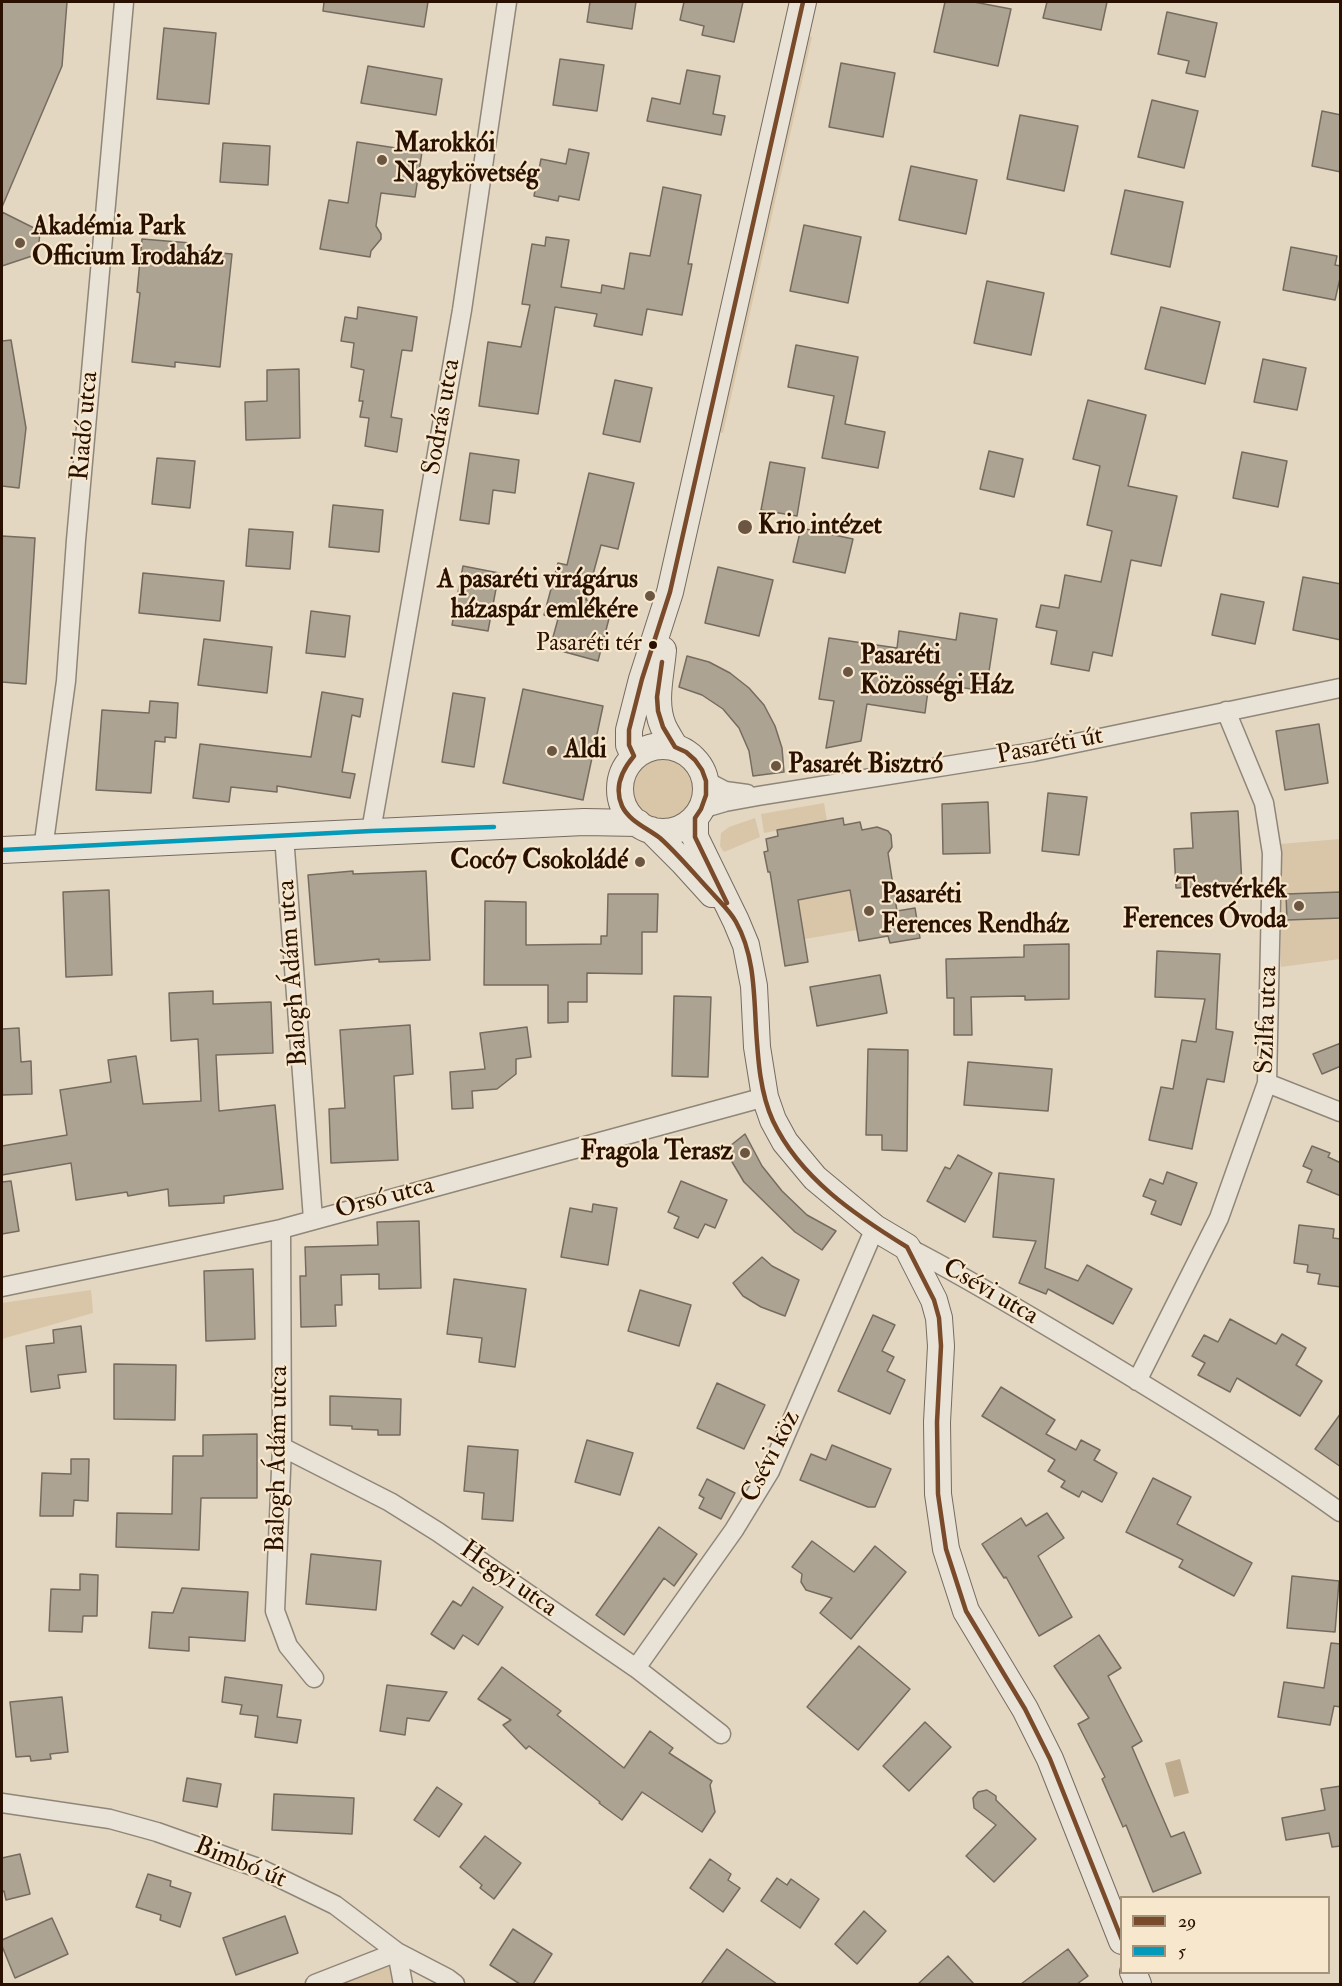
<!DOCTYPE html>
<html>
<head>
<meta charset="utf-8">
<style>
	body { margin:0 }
	#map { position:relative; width:1342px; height:1986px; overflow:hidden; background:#e3d7c1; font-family:"IM FELL Double Pica",serif }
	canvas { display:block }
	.frame { position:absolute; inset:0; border:3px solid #2a1000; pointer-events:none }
	.legend { position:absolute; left:1120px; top:1896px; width:210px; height:78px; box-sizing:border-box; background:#f7e8cd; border:2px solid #a5927b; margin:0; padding:8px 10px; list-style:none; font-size:18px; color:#2a1000 }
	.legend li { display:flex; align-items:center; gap:12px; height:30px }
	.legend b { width:30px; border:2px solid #a5927b }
</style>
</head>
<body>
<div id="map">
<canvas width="1342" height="1986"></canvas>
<div class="frame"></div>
<ul class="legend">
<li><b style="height:8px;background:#7a4b2a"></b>29</li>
<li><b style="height:8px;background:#049ab9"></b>5</li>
</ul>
</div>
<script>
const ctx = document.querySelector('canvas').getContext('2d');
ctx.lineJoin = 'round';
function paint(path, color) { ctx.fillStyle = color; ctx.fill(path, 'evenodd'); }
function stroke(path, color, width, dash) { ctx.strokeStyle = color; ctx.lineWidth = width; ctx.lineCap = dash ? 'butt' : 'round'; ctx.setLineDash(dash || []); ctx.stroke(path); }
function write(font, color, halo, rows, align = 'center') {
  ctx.font = font + ' "IM FELL Double Pica",serif'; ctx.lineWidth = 4.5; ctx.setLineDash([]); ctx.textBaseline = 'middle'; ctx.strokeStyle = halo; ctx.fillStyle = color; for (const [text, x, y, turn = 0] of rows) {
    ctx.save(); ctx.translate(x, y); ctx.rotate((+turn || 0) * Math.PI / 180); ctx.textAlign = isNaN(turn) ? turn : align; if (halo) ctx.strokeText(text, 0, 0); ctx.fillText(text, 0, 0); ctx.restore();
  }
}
paint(new Path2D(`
	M803 35 812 37 723 433 714 431Z
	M632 789a31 31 0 1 1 62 0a31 31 0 1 1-62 0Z
	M824 803 827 821 764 833 761 814Z
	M755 818 760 837 724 852 720 846 721 833 729 827Z
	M1340 839V959L1281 967 1280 844Z
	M850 890 857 930 805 939 798 900Z
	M91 1290 93 1313 2 1339V1303Z
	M397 1952 403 1984H315Z`), '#d9c6a8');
paint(new Path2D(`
	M1180 1759 1189 1793 1174 1797 1165 1763Z`), '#beaa8c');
const building = new Path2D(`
	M2 2H67L62 66 2 207Z
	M324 2H428L424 27 323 11Z
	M590 2H636L632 29 587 22Z
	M684 2H743L734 42 702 35 704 26 680 20Z
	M945 2H974L1011 9 998 66 934 52Z
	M1047 2H1107L1101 30 1043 18Z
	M1167 12 1217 23 1205 77 1186 73 1189 61 1158 54Z
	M164 28 216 33 209 104 157 99Z
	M560 59 604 65 597 111 553 105Z
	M841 63 895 73 883 137 829 127Z
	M368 66 442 79 436 115 361 103Z
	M687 70 720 76 713 114 725 116 721 135 647 121 652 98 680 104Z
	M1152 100 1198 111 1184 168 1138 157Z
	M1322 111 1341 115V172L1312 166Z
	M1020 115 1078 126 1064 191 1007 179Z
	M357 142 422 152 415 197 381 193 376 226 381 234V239L371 251 370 257 320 249 329 200 348 203Z
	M223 143 270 146 268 185 220 182Z
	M569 149 589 153 579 200 559 196 558 201 534 196 541 159 566 164Z
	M911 166 977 180 966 234 899 220Z
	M663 187 701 195 688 264H692L682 315 647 309 642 335 594 326 597 314 555 307 538 414 479 406 488 342 521 347 530 305 522 304 532 244 545 246 546 237 569 240 561 287 601 293 602 285 624 289 630 253 650 256Z
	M1125 190 1183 202 1170 267 1111 254Z
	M2 212 40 231 38 254 2 266Z
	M804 225 861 237 848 303 790 291Z
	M142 239 191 243 190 250 232 254 220 367 175 362V367L132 362 140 293 137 292Z
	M1291 247 1337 256 1335 265 1341 266V274L1335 300 1283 290Z
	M987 281 1044 293 1031 355 974 343Z
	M358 307 417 317 412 351 402 350 391 417 402 419 397 452 365 446 369 418 360 417 363 401H359L364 370 351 367 354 343 341 341 345 317 357 319Z
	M1161 307 1220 322 1205 384 1145 369Z
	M11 340 26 428 19 488 2 486V341Z
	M796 345 858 357 845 424 885 432 878 468 822 458 834 396 788 387Z
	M1263 359 1306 368 1297 410 1254 402Z
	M299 369 300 438 246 440 245 402 267 401V370Z
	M615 380 652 388 640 442 603 434Z
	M1088 400 1146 415 1128 486 1177 496 1161 566 1131 560 1112 656 1093 652 1089 671 1051 664 1057 631 1036 627 1041 605 1059 608 1065 575 1101 582 1112 531 1087 525 1100 466 1073 459Z
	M989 451 1023 459 1014 497 980 489Z
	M1242 452 1287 461 1278 507 1233 498Z
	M470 453 519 460 515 493 493 490 489 524 460 520Z
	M157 458 195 461 190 508 152 504Z
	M770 462 805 468 797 516 761 510Z
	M589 473 634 483 618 549 601 545 586 600 612 607 598 661 550 648 558 619 544 615 558 563 567 565Z
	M333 505 383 510 379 552 329 547Z
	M801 528 853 539 845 573 793 562Z
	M249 529 293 532 290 569 246 566Z
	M2 536 35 538 26 684 2 682Z
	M463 566 499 573 488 631 452 625Z
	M718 567 773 580 759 636 705 623Z
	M143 573 224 581 220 621 139 613Z
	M1303 577 1341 584V640L1293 630Z
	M1221 594 1264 602 1255 644 1212 635Z
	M311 611 350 616 345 657 306 653Z
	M960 613 997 619 986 691 929 683 925 713 867 704 861 741 826 748 834 701 819 699 829 638 897 648 899 631 956 640Z
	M204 639 272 647 267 693 198 685Z
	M687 656 709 662 730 673 749 688 764 705 775 726 782 748 784 772 753 776 749 751 739 728 723 709 702 695 679 687Z
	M523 689 603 706 583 800 503 783Z
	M322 692 363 699 360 717 352 715 342 772 355 774 350 798 277 786V792L231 787 229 802 193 798 200 744 311 757Z
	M453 693 485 698 474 767 442 762Z
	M150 701 178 703 176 738 165 737V742L155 741 151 793 96 790 102 710 149 713Z
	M1319 724 1328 783 1285 790 1276 731Z
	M1048 793 1087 797 1079 855 1042 851Z
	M988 802 990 853 943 854 942 804Z
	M1238 811 1242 885 1176 888 1174 849 1193 848 1191 813Z
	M843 818 844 825 860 822 862 830 877 827 888 831 891 835 892 847 888 853 897 911 915 908 920 938 890 943 888 936 859 941 850 890 798 900 808 962 785 966 770 872H768L764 852 768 851 766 839 778 836 777 830Z
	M353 871V874L426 871 430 960 379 962V959L315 965 308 875Z
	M109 890 112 975 66 977 63 892Z
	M1341 892V918L1287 920 1286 894Z
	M608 894H658L657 932H642V974L587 973V1002H568V1022L548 1023V985H484L485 901 526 902V945L601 944V936H607Z
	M1069 944V999L1025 1000V996L971 997 972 1035H954V998H947L946 959 1024 957V945Z
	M1157 951 1220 954 1216 1029 1233 1032 1224 1082 1207 1079 1192 1149 1149 1140 1161 1087 1173 1089 1182 1040 1196 1042 1205 999 1155 997Z
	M880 975 887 1013 817 1026 810 987Z
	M213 991V1004L271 1002 273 1053 216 1055 219 1111 275 1105 283 1189 224 1196V1203L169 1206 168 1189 128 1196 127 1192 76 1200 71 1163 2 1175V1146L67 1135 60 1090 111 1082 108 1060 136 1056 143 1104 201 1101 198 1039 171 1041 169 993Z
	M674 996 711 997 708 1077 672 1076Z
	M410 1025 413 1074 394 1076 398 1160 331 1163 329 1109 345 1108 340 1030Z
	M527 1027 531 1057 516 1059V1074L497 1089 472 1091 473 1108 452 1109 450 1072 485 1069 480 1033Z
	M19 1028 21 1062 31 1061 32 1094 2 1095V1029Z
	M1341 1043V1066L1322 1074 1313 1054Z
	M868 1049 908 1050 907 1151 882 1150V1135H866Z
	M968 1062 1052 1069 1048 1111 964 1105Z
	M745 1134 762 1166 782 1191 807 1215 836 1231 822 1250 795 1232 744 1182 725 1150Z
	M1312 1146 1330 1153 1328 1157 1341 1163V1196L1307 1182 1312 1170 1303 1166Z
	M958 1155 992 1173 965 1222 927 1201 945 1167 950 1169Z
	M1167 1172 1197 1183 1181 1225 1151 1214 1156 1201 1143 1196 1150 1179 1163 1184Z
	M999 1173 1054 1179 1045 1268 1078 1281 1087 1265 1132 1289 1113 1324 1048 1289 1046 1294 1019 1283 1036 1241 993 1237Z
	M11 1181 19 1231 2 1234V1182Z
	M681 1181 727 1200 715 1228 705 1224 698 1238 674 1228 679 1217 668 1212Z
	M593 1204 617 1208 608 1265 561 1257 570 1208 592 1212Z
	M419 1221 421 1288 379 1289V1274L341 1275 342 1305H335L336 1326 301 1327 300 1276H306L305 1247 378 1245 377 1222Z
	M1299 1225 1334 1229 1333 1238 1341 1239V1287L1318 1284 1320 1274 1307 1272 1308 1265 1294 1263Z
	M762 1257 772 1266 799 1280 785 1316 761 1307 743 1296 733 1283Z
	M253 1269 255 1339 206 1341 204 1271Z
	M454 1279 526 1289 515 1367 479 1362 482 1338 447 1334Z
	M640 1290 691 1305 679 1346 628 1331Z
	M873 1315 895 1325 882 1351 894 1357 887 1371 905 1380 890 1414 838 1391Z
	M1230 1319 1276 1344 1282 1334 1306 1348 1296 1365 1322 1381 1300 1416 1237 1378 1230 1392 1198 1375 1205 1363 1192 1356 1204 1335 1218 1342Z
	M81 1326 86 1372 58 1375 60 1388 31 1392 26 1346 54 1343 53 1330Z
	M114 1364 176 1365 175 1420 114 1419Z
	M717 1383 765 1405 744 1449 697 1428Z
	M1001 1387 1055 1420 1046 1434 1076 1450 1081 1440 1100 1450 1094 1460 1117 1473 1102 1502 1082 1491 1079 1497 1061 1487 1065 1481 1048 1471 1055 1460 982 1416Z
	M330 1396 401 1399 400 1435H378V1430L352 1429V1426L330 1425Z
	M1341 1413V1467L1315 1449Z
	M257 1434V1498H201L199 1550 116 1547 117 1513 172 1514 173 1456H203V1435Z
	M587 1440 633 1453 620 1495 575 1482Z
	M832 1445 891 1469 875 1507H868L800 1480 811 1454 826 1460Z
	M468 1446 518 1450 513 1521 482 1519 484 1493 464 1491Z
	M71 1459H89L88 1501 74 1500 73 1516H40L42 1473 71 1474Z
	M1153 1478 1191 1497 1177 1524 1252 1563 1234 1596 1179 1567 1183 1560 1126 1532Z
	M707 1479 735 1493 721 1519 699 1508 704 1498 699 1495Z
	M1047 1513 1064 1538 1038 1556 1072 1617 1039 1636 1006 1577 1004 1578 982 1544 1021 1518 1026 1526Z
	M659 1527 697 1554 674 1586 664 1578 624 1635 596 1615Z
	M812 1541 854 1572 875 1546 906 1572 851 1639 820 1613 832 1598 806 1590 801 1582 802 1574 792 1567Z
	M311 1554 381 1561 376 1610 306 1604Z
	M80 1574 98 1575 97 1616H83L82 1632 49 1631 51 1589 80 1590Z
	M1292 1576 1339 1581 1335 1632 1287 1628Z
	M473 1587 503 1607 478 1645 463 1635 454 1649 431 1634 453 1601 461 1606Z
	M182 1588 248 1592 245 1641 189 1637V1651L149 1648 152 1612 173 1613Z
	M1099 1635 1121 1668 1108 1676 1142 1741 1132 1747 1171 1837 1184 1832 1201 1873 1153 1892 1126 1825 1123 1827 1102 1779 1105 1777 1078 1724 1089 1718 1054 1666Z
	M1331 1643 1341 1644V1707L1334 1706 1330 1725 1278 1717 1284 1682 1324 1688Z
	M859 1646 910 1689 858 1750 807 1707Z
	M502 1667 561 1711 557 1715 624 1768 650 1731 673 1748 669 1753 712 1781 710 1785 715 1812 702 1832 642 1792 622 1820 599 1803 600 1802 529 1746 526 1749 503 1725 511 1720 478 1699Z
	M225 1677 282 1685 277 1717 301 1720 297 1743 255 1737 258 1716 240 1714 242 1705 222 1702Z
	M387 1685 447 1692 429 1721 407 1718 405 1735 380 1731Z
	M62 1697 68 1752 50 1754 51 1759 31 1761 30 1756 16 1757 10 1702Z
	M925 1722 951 1747 909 1791 883 1766Z
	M187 1778 221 1784 217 1807 183 1801Z
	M1341 1786V1846L1332 1847 1329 1833 1286 1840 1282 1818 1325 1810 1321 1789Z
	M437 1787 462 1804 439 1837 414 1820Z
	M987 1790 996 1796V1800L1036 1839 994 1882 966 1856 996 1825 974 1808 973 1798 978 1792Z
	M274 1794 354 1798 352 1834 272 1830Z
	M485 1836 521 1863 494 1899 480 1888 482 1885 460 1867Z
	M20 1854 30 1894 6 1900 4 1891 2 1892V1858Z
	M710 1859 731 1874 728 1880 740 1888 723 1912 690 1888Z
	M148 1874 171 1881 170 1886 191 1893 180 1927 160 1920 161 1915 136 1907Z
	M777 1878 787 1885 791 1879 819 1899 800 1928 761 1901Z
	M864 1911 886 1931 857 1964 835 1944Z
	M285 1916 298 1953 236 1975 223 1938Z
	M52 1918 68 1954 15 1978 2 1946V1940Z
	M513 1929 552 1954 533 1984H520L490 1965Z
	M727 1949 777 1984H701Z
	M1068 1949 1088 1976 1077 1984H1021Z
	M948 1956 974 1984H918Z`);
paint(building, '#ada393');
stroke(building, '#766b5f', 1.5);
const street = new Path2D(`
	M706 781 725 791 747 794
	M701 809 725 802 758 796 1033 752 1340 688
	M371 831 462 310 507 2
	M284 836 313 1219
	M43 849 66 681 76 540 124 2
	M1267 1083 1340 1112
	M281 1229 282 1447 275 1611 288 1646 314 1678
	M907 1247C970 1279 1031 1317 1092 1353 1176 1404 1260 1455 1340 1512
	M2 1287 281 1229 765 1097
	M1137 1381 1219 1218 1267 1083 1272 853 1264 803 1226 711
	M282 1447 390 1502 438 1532 636 1668 721 1734
	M636 1668 734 1530 770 1471 875 1228
	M2 1803 110 1819 157 1832 261 1869 335 1905 397 1952 447 1978 455 1984
	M397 1952 403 1984
	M315 1984 397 1952`);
const secondary = new Path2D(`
	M663 650C661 675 653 702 663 726 666 733 671 740 675 747
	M620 789a43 43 0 1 1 86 0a43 43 0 1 1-86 0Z
	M634 756 629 745V730L642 679 670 592 803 2
	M695 818V837L736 921 746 945 754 986 757 1047 765 1097 773 1120 785 1142 815 1178 875 1228 907 1247 934 1300 939 1318 941 1346 937 1422 938 1494 946 1549 966 1611 1025 1709 1050 1759 1122 1941
	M651 830 683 862 712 894
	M2 850 584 822 638 823
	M1133 1972 1138 1984`);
stroke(street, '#908678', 21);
stroke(secondary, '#766b5f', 28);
stroke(street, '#e8e2d7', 18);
stroke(secondary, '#e8e2d7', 26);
stroke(new Path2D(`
	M803 2 670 592 642 679 629 730V745L634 756C622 770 614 788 622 806 629 821 647 828 660 838 679 855 695 875 713 894 721 903 730 911 736 922 754 954 754 992 756 1028 758 1059 760 1093 773 1121 800 1178 855 1215 907 1247
	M662 662 657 697 658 711 663 727 675 747 686 752 695 760 702 770 706 781V795L701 809 695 818V837L727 903
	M907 1247 934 1300 939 1318 941 1346 937 1422 938 1494 946 1549 966 1611 1025 1709 1050 1759 1122 1940`), '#7a4b2a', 4.5);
stroke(new Path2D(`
	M2 850 371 831 494 827`), '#049ab9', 4.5);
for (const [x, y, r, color] of [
	[382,160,6,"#6b5644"],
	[20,243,6,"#6b5644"],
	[745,527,8,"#6b5644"],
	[650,596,6,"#6b5644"],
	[653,645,5,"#2a1000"],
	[848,672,6,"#6b5644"],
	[552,751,6,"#6b5644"],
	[776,766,6,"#6b5644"],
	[640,862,6,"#6b5644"],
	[1299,906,6,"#6b5644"],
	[869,911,6,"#6b5644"],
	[745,1153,6,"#6b5644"]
]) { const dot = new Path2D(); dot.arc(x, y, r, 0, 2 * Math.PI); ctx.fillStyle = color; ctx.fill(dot); stroke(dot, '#f7e8cd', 2); }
write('24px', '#2a1000', '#f7e8cd', [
	["Pasaréti tér",642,645]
], 'right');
write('bold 26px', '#2a1000', '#f7e8cd', [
	["Marokkói",394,145],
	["Nagykövetség",394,175],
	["Akadémia Park",32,228],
	["Officium Irodaház",32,258],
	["Krio intézet",758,527],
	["A pasaréti virágárus",638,581,"right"],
	["házaspár emlékére",638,611,"right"],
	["Pasaréti",860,657],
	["Közösségi Ház",860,687],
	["Aldi",564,751],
	["Pasarét Bisztró",788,766],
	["Cocó7 Csokoládé",628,862,"right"],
	["Testvérkék",1287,891,"right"],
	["Ferences Óvoda",1287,921,"right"],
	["Pasaréti",881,896],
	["Ferences Rendház",881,926],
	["Fragola Terasz",733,1153,"right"]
], 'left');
write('26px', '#2a1000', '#f7e8cd', [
	["Sodrás utca",443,417,-80],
	["Riadó utca",86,426,-85],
	["Pasaréti út",1050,747,-11],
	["Balogh Ádám utca",294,973,-94],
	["Szilfa utca",1268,1020,-88],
	["Orsó utca",385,1199,-15],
	["Csévi utca",990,1293,30],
	["Csévi köz",772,1457,-63],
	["Balogh Ádám utca",279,1459,-89],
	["Hegyi utca",508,1580,35],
	["Bimbó út",240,1864,22]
]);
</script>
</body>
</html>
